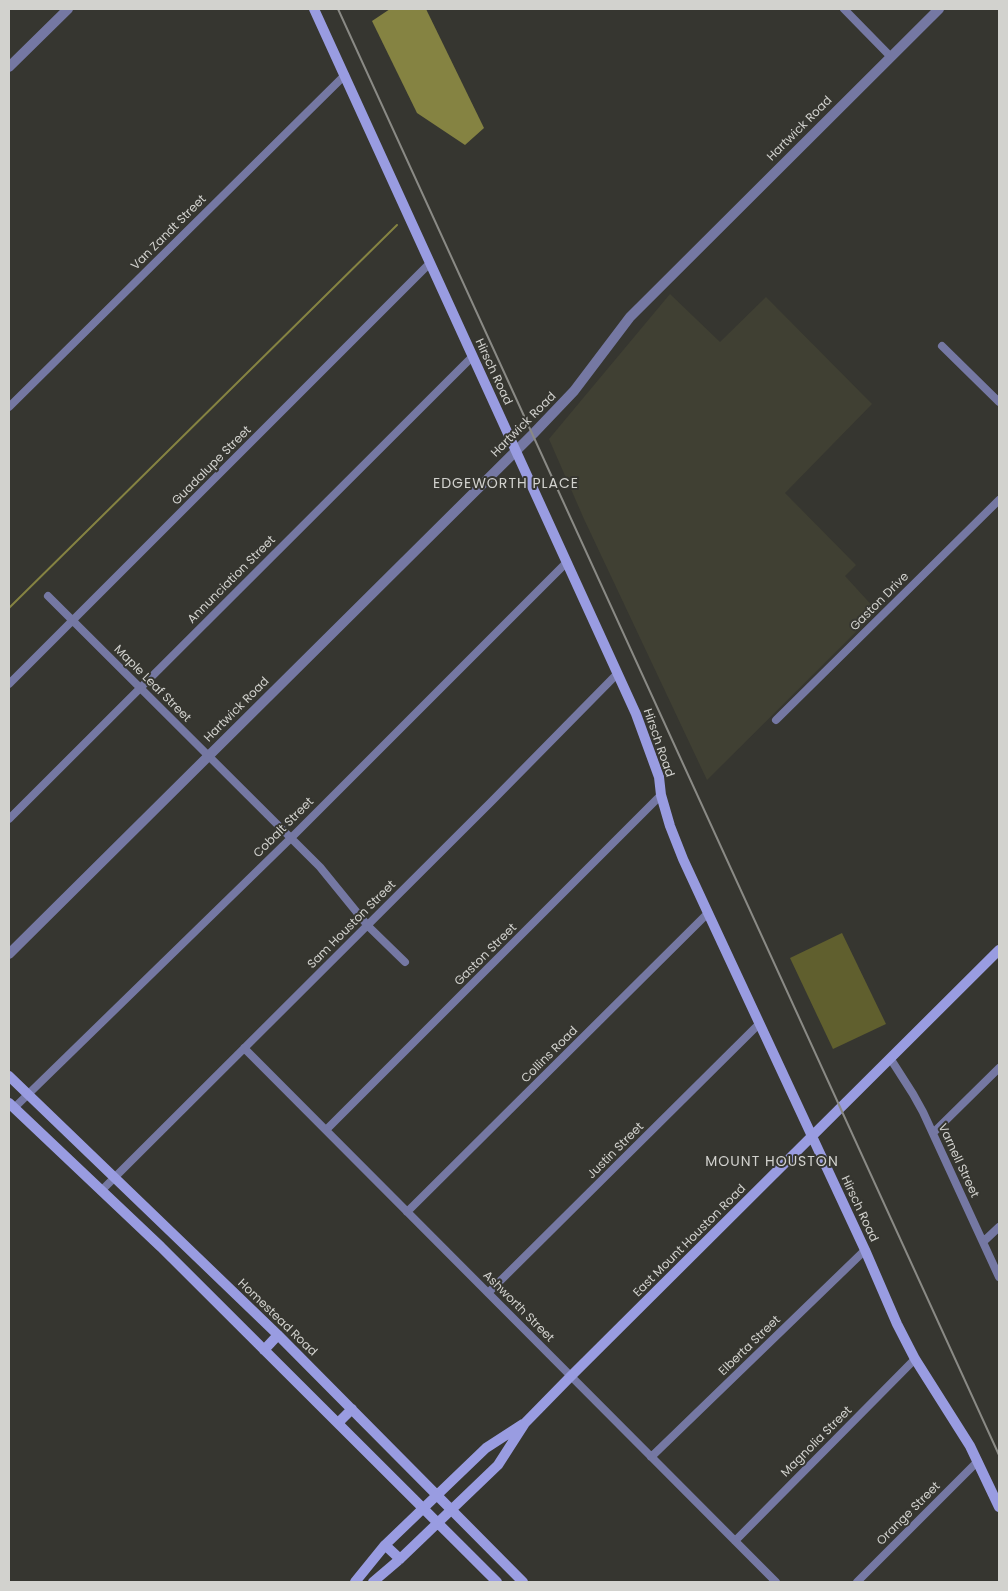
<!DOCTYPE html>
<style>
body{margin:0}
#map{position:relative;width:1008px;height:1591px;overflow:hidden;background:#363630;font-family:Poppins,sans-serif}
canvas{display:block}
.frame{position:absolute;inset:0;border:10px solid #d2d2ce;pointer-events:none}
</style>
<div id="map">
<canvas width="1008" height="1591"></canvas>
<div class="frame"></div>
</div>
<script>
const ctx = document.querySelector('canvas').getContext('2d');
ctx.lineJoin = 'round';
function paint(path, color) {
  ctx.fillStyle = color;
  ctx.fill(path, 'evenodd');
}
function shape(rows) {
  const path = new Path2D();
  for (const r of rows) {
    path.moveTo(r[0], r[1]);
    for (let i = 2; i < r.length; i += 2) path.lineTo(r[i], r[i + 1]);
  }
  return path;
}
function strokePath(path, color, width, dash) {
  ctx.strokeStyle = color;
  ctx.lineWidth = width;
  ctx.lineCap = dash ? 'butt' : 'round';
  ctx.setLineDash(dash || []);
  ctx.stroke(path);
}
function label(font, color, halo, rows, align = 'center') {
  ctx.font = font + ' Poppins,sans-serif';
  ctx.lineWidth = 4;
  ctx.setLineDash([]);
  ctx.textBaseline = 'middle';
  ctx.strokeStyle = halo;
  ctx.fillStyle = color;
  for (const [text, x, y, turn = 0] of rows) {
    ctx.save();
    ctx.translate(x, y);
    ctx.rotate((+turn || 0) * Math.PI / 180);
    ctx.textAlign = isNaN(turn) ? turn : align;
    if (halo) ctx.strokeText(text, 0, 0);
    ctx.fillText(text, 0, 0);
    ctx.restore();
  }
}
const built = shape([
 [670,294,720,342,766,297,872,404,785,493,856,565,845,576,877,611,707,780,584,519,549,439]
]);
const green = shape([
 [842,933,886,1024,833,1049,790,958]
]);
const water = shape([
 [390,9,426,9,484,128,465,145,417,113,372,21]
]);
const stream = shape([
 [9,608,397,225]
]);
const minor = shape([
 [844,9,891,57],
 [942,346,999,402],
 [9,407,345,75],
 [48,596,320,867,368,926,405,962],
 [9,684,430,263],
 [776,720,999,500],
 [9,819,472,357],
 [244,1048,776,1582],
 [890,1058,913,1094,923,1112,999,1277],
 [14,1108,291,838,567,562],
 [326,1130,661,795],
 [933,1133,999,1068],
 [101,1191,492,801,617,674],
 [407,1212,708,913],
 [983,1242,999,1227],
 [488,1293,759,1024],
 [651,1457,865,1250],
 [735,1541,915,1359],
 [857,1582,978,1461]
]);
const tertiary = shape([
 [9,67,68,9],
 [9,954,533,434,574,391,630,317,939,9]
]);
const secondary = shape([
 [314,9,636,714,659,777,661,795,670,826,683,859,708,913,865,1250,897,1324,915,1359,970,1446,999,1507],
 [9,1076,278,1335,523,1582],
 [9,1103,161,1247,497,1582],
 [264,1350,278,1335],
 [338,1423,352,1409],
 [385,1545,400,1559],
 [355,1582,385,1545,486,1448,523,1424],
 [373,1582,400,1559,498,1465,525,1423,571,1376,999,950]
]);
const rail = shape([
 [338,9,999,1455]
]);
const streetNames = [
 ["Hartwick Road",800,129,-45],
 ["Van Zandt Street",169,233,-45],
 ["Hirsch Road",493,372,65],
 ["Hartwick Road",524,425,-45],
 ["Guadalupe Street",212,466,-45],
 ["Annunciation Street",232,580,-45],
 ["Gaston Drive",880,602,-45],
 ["Maple Leaf Street",152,684,45],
 ["Hartwick Road",237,710,-45],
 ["Hirsch Road",658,743,71],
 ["Cobalt Street",284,828,-45],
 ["Sam Houston Street",352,925,-45],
 ["Gaston Street",486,955,-45],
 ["Collins Road",550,1055,-45],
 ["Justin Street",616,1151,-45],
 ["Varnell Street",958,1161,65],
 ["Hirsch Road",859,1209,65],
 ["East Mount Houston Road",690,1241,-45],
 ["Ashworth Street",518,1307,45],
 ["Homestead Road",277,1318,44],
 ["Elberta Street",750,1346,-44],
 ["Magnolia Street",817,1442,-45],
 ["Orange Street",909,1514,-45]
];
const neighbourhoodNames = [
 ["EDGEWORTH PLACE",506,484],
 ["MOUNT HOUSTON",772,1162]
];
paint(built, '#404033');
paint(green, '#605f2e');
paint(water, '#858342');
strokePath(stream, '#858342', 2);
strokePath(minor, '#7578a3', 8);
strokePath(tertiary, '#7578a3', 10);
strokePath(secondary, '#999ce1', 10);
strokePath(rail, '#8a8a85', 2);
label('12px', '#d2d2ce', '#363630', streetNames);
ctx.letterSpacing = '1px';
label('14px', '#d2d2ce', '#363630', neighbourhoodNames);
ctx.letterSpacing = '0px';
</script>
